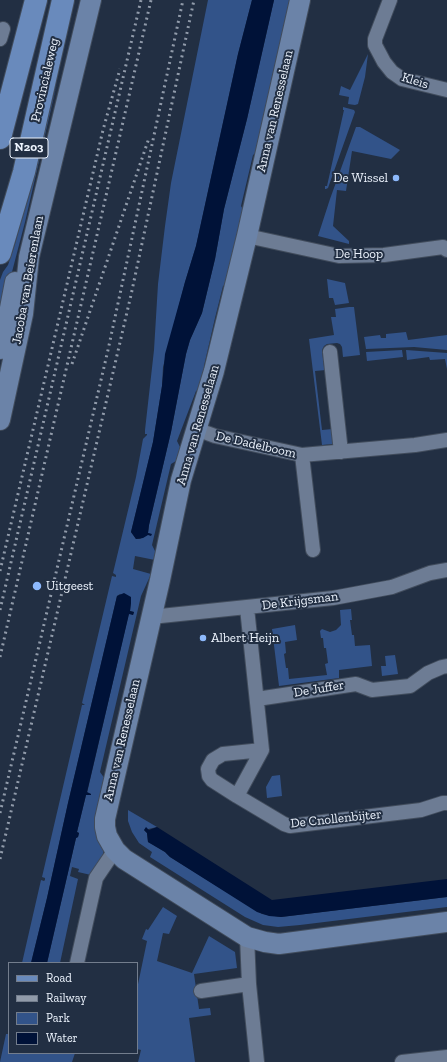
<!DOCTYPE html>
<style>
body{margin:0}
#map{position:relative;width:447px;height:1062px;overflow:hidden;background:#222f43;font-family:"Zilla Slab",serif}
canvas{display:block}
.legend{position:absolute;left:8px;top:962px;width:130px;height:92px;box-sizing:border-box;background:#222f43;border:1px solid #737d8d;margin:0;padding:5px 7px;list-style:none;font-size:12px;color:#ecf3fd}
.legend li{display:flex;align-items:center;gap:8px;height:20px}
.legend b{width:20px;border:1px solid #737d8d}
</style>
<div id="map">
<canvas width="447" height="1062"></canvas>
<ul class="legend">
<li><b style="height:5px;background:#698abc"></b>Road</li>
<li><b style="height:5px;background:#919baa"></b>Railway</li>
<li><b style="height:11px;background:#325389"></b>Park</li>
<li><b style="height:11px;background:#001238"></b>Water</li>
</ul>
</div>
<script>
const ctx = document.querySelector('canvas').getContext('2d');
ctx.lineJoin = 'round';
function paint(path, color) {
  ctx.fillStyle = color;
  ctx.fill(path, 'evenodd');
}
function shape(rows) {
  const path = new Path2D();
  for (const r of rows) {
    path.moveTo(r[0], r[1]);
    for (let i = 2; i < r.length; i += 2) path.lineTo(r[i], r[i + 1]);
  }
  return path;
}
function strokePath(path, color, width, dash) {
  ctx.strokeStyle = color;
  ctx.lineWidth = width;
  ctx.lineCap = dash ? 'butt' : 'round';
  ctx.setLineDash(dash || []);
  ctx.stroke(path);
}
function label(font, color, halo, rows, align = 'center') {
  ctx.font = font + ' "Zilla Slab",serif';
  ctx.lineWidth = 4;
  ctx.setLineDash([]);
  ctx.textBaseline = 'middle';
  ctx.strokeStyle = halo;
  ctx.fillStyle = color;
  for (const [text, x, y, turn = 0] of rows) {
    ctx.save();
    ctx.translate(x, y);
    ctx.rotate((+turn || 0) * Math.PI / 180);
    ctx.textAlign = isNaN(turn) ? turn : align;
    if (halo) ctx.strokeText(text, 0, 0);
    ctx.fillText(text, 0, 0);
    ctx.restore();
  }
}
const green = shape([
 [208,0,252,0,238,54,196,246,185,282,163,367,162,386,153,442,131,532,136,539,140,539,147,535,151,535,151,534,148,533,149,525,171,432,186,354,190,340,202,313,215,259,224,209,247,119,274,0,292,0,257,152,253,155,241,206,245,213,228,283,223,286,215,318,204,366,207,371,202,388,196,391,177,441,180,447,176,461,171,464,152,545,155,551,157,551,155,560,135,556,133,569,151,574,141,596,100,772,105,779,104,850,101,861,91,875,78,872,79,869,72,867,70,876,78,879,60,963,47,963,76,838,78,837,79,833,77,832,86,795,90,795,91,794,87,793,129,613,133,615,134,612,130,611,131,600,120,594,117,596,68,803,47,898,31,963,22,963,41,880,44,881,45,880,45,878,42,877,82,705,85,705,82,703,112,576,116,577,116,575,113,573,136,477,143,439,147,435,147,434,145,434,145,430,154,350,158,284,165,226,171,183],
 [368,54,365,77,358,104,355,105,348,104,349,97,339,95,341,86,350,90],
 [57,83,25,222,0,318,0,280,3,272,8,265,15,244],
 [343,107,354,110,355,112,328,188,326,189,325,189,325,186,327,186,344,110,343,110],
 [356,127,360,127,400,150,391,159,352,151,346,191,337,190,333,226,349,241,349,244,318,236,330,199],
 [327,279,345,283,349,303,335,305,333,298,329,298],
 [349,307,354,307,360,355,343,357,342,347,340,344,337,343,327,344,324,346,322,350,324,367,326,368,326,370,315,371,322,430,333,429,334,439,332,444,322,445,309,339,334,335,331,317,336,317,335,309],
 [406,332,408,340,447,335,447,350,414,347,366,349,364,337,380,335,381,338,386,338,386,334],
 [402,350,403,357,367,361,366,352],
 [406,350,447,353,447,369,445,359,430,360,429,357,407,360],
 [351,609,352,620,350,620,352,635,354,635,355,646,370,645,372,666,339,670,339,678,279,686,272,629,295,625,297,640,285,642,286,653,284,654,286,668,288,668,289,679,327,675,325,664,328,663,326,648,324,648,323,638,321,638,320,631,322,629,330,632,336,630,341,625,340,610],
 [395,655,398,674,382,676,381,666,386,666,385,656],
 [280,775,282,796,267,798,266,787,272,776],
 [128,810,157,827,144,830,147,833,148,842,165,852,170,857,262,914,281,917,447,897,447,907,300,925,278,927,263,925,245,917,150,857,152,852,139,843,132,832,128,821],
 [163,907,177,916,169,934,163,933,157,961,192,973,209,936,235,952,237,968,194,974,199,1009,210,1008,211,1015,189,1018,195,1062,138,1062,141,1050,137,1049,137,989,147,941,142,939,146,929,148,930],
 [6,1034,9,1034,9,1053,75,1053,72,1062,0,1062]
]);
const water = shape([
 [252,0,274,0,247,119,224,209,215,259,202,313,190,340,186,354,171,432,149,525,148,533,152,534,151,536,148,535,143,538,136,539,131,532,153,442,162,386,165,354,185,282,196,246,238,54],
 [124,593,131,597,131,603,130,611,134,612,133,615,129,614,87,792,91,794,91,795,86,795,77,832,79,833,78,837,76,838,47,963,31,963,47,898,68,803,117,596],
 [146,827,149,830,157,827,272,900,447,879,447,897,281,917,269,916,257,912,170,857,165,852,148,842,147,833,144,830]
]);
const street = shape([
 [390,0,375,39,375,45,384,62,392,72,402,79,447,90],
 [0,39,3,29],
 [247,236,339,256,384,255,443,247,447,250],
 [330,352,341,452],
 [196,429,215,436,302,455,415,445,447,440],
 [302,455,313,550],
 [247,608,262,750,237,796,284,824,290,826,421,810,443,803,447,803],
 [151,617,333,598,392,587,430,573,447,570],
 [257,699,356,684,372,690,410,686,428,673,442,667,447,666],
 [237,796,212,780,209,776,208,769,213,760,223,754,262,750],
 [247,937,249,984,257,1062],
 [77,963,96,878,115,850],
 [201,991,249,984],
 [402,1062,447,1057]
]);
const secondary = shape([
 [300,0,247,236,214,371,181,480,160,580,105,819,105,827,107,836,115,850,124,859,247,937,265,942,279,944,447,922],
 [0,349,7,324,15,282],
 [0,420,23,314,29,257,91,0]
]);
const primary = shape([
 [0,138,36,0],
 [0,253,24,172,63,0]
]);
const rail = shape([
 [72,364,149,138],
 [0,571,103,130,120,69],
 [0,610,141,0],
 [0,657,151,0],
 [0,813,108,350,183,0],
 [0,859,131,295,194,0]
]);
const markers = [
 [396,178,4,"#8db9fc"],
 [37,586,5,"#8db9fc"],
 [203,638,4,"#8db9fc"]
];
const shields = [
 [29,148,38]
];
const shieldNames = [
 ["N203",29,148]
];
const streetNames = [
 ["Provincialeweg",45,80,-77],
 ["Kleis",415,81,17],
 ["Anna van Renesselaan",275,111,-77],
 ["De Hoop",359,254],
 ["Jacoba van Beierenlaan",28,280,-80],
 ["Anna van Renesselaan",198,425,-74],
 ["De Dadelboom",256,445,13],
 ["De Krijgsman",300,601,-7],
 ["De Juffer",319,689,-9],
 ["Anna van Renesselaan",122,740,-77],
 ["De Cnollenbijter",336,819,-6]
];
const poiNames = [
 ["De Wissel",388,178,"right"],
 ["Uitgeest",46,586],
 ["Albert Heijn",211,638]
];
paint(green, '#325389');
paint(water, '#001238');
strokePath(street, '#414c5c', 16);
strokePath(secondary, '#414c5c', 22);
strokePath(primary, '#414c5c', 24);
strokePath(street, '#6d7c94', 14);
strokePath(secondary, '#6b83a8', 20);
strokePath(primary, '#698abc', 22);
strokePath(rail, '#919baa', 3, [2, 4]);
for (const [x, y, r, color] of markers) {
  const dot = new Path2D();
  dot.arc(x, y, r, 0, 2 * Math.PI);
  ctx.fillStyle = color;
  ctx.fill(dot);
  strokePath(dot, '#222f43', 1.5);
}
for (const [x, y, w] of shields) {
  const box = new Path2D();
  box.roundRect(x - w / 2, y - 10, w, 20, 3);
  ctx.fillStyle = '#222f43';
  ctx.fill(box);
  strokePath(box, '#ecf3fd', 1);
}
label('bold 12px', '#ecf3fd', null, shieldNames);
label('13px', '#ecf3fd', '#222f43', streetNames);
label('13px', '#ecf3fd', '#222f43', poiNames, 'left');
</script>
